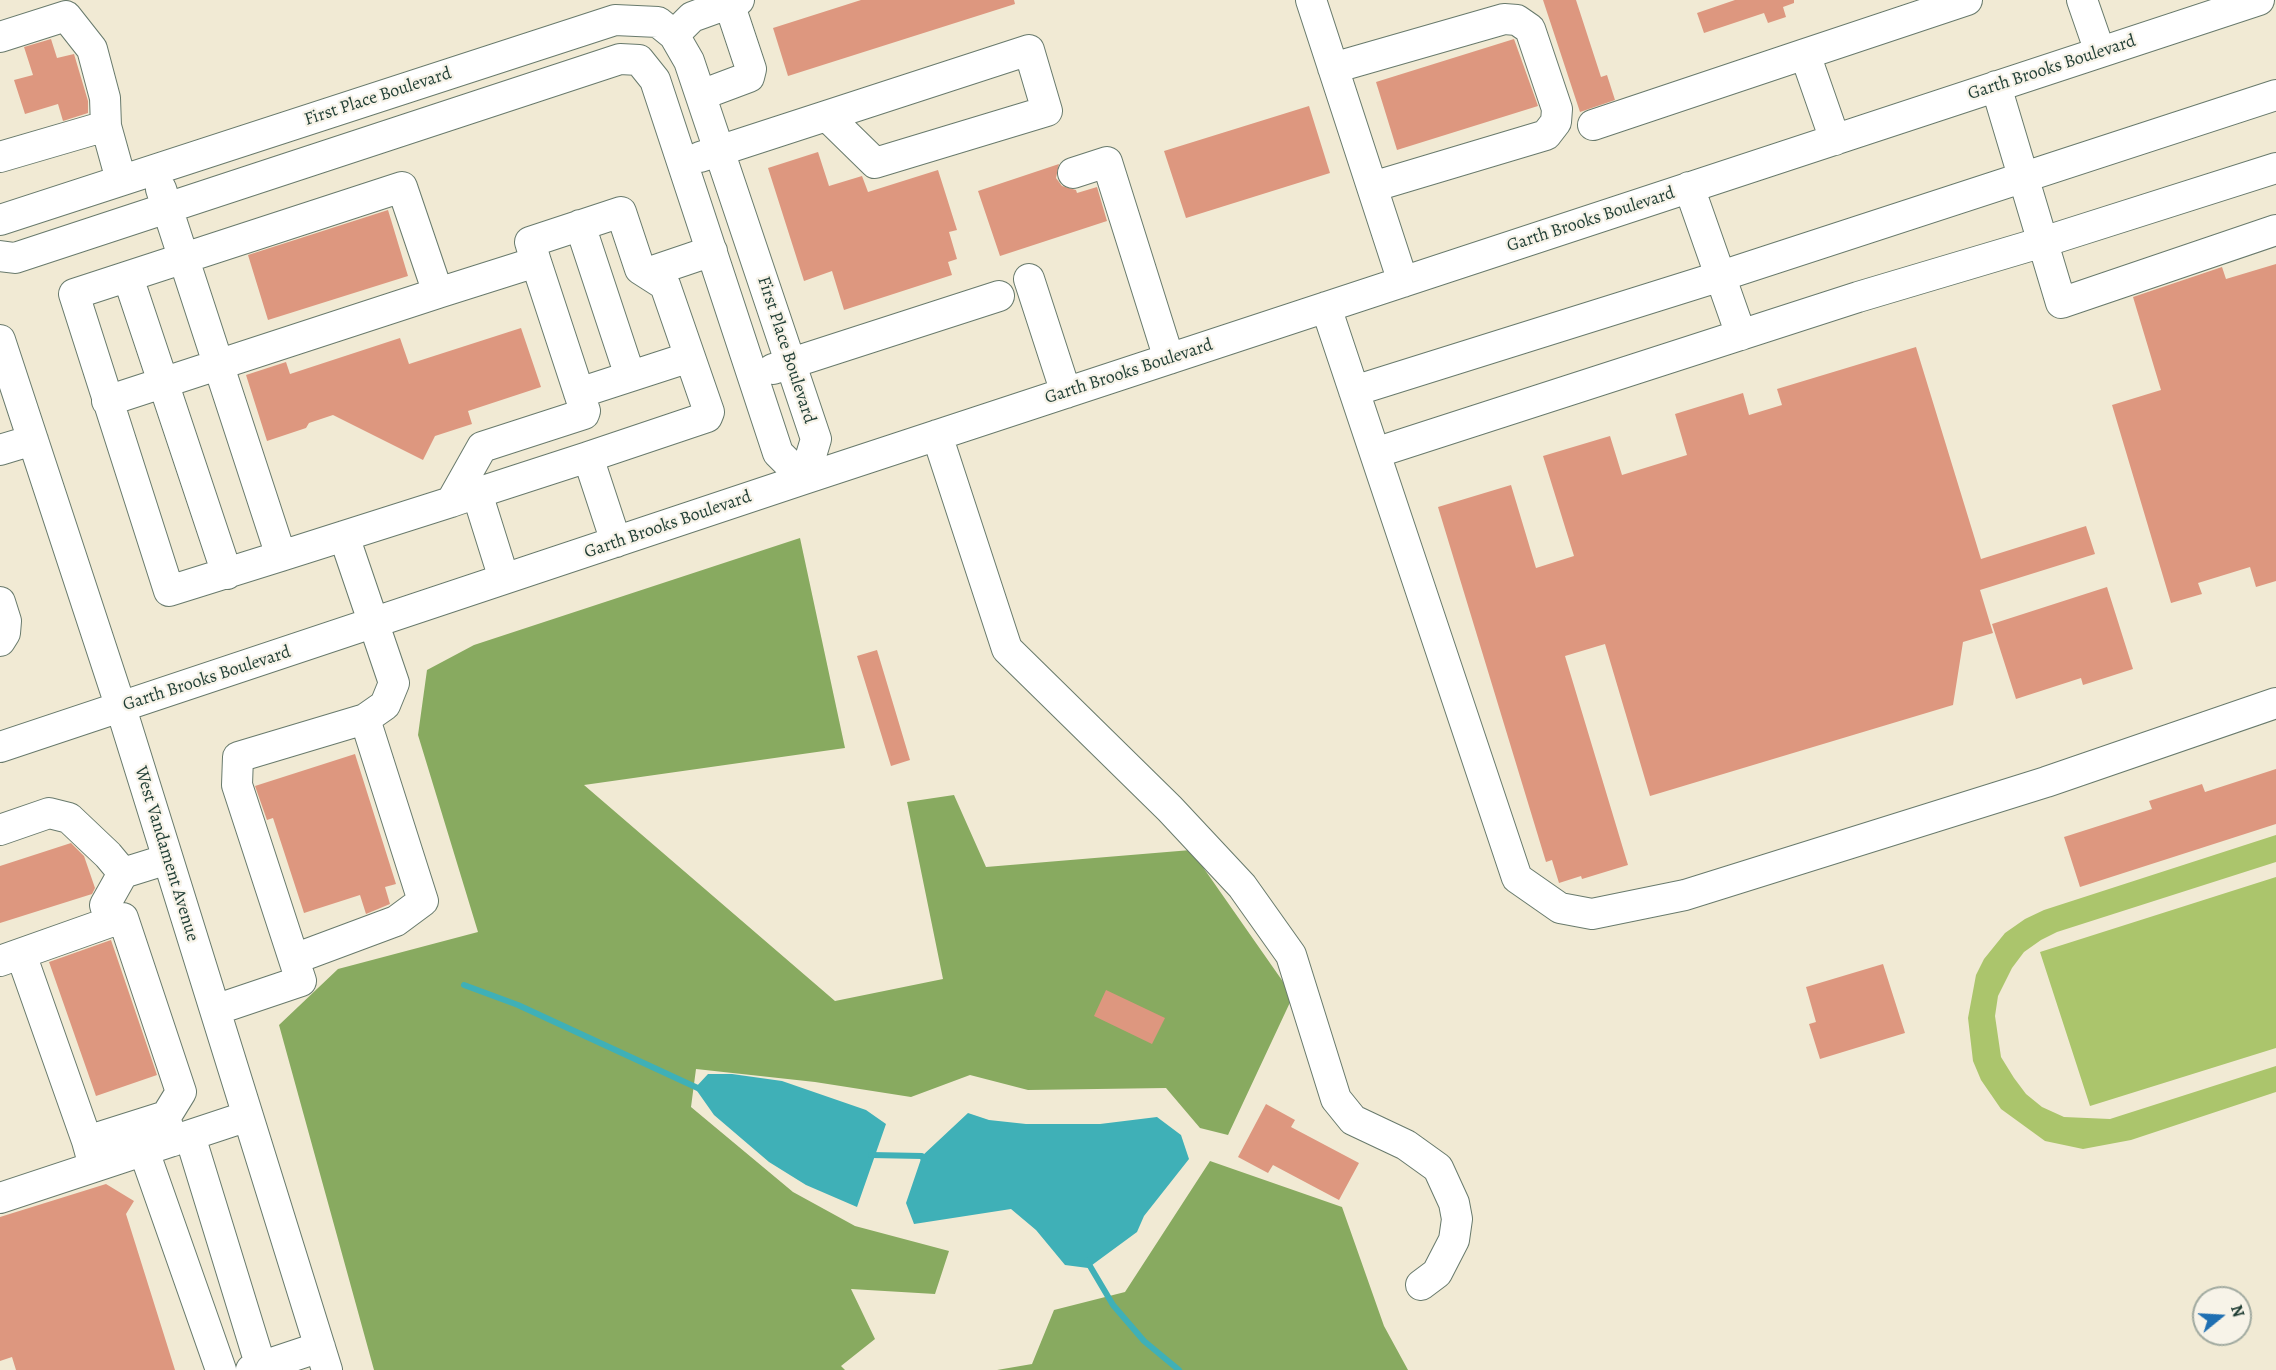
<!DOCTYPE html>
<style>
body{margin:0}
#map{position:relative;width:2276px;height:1370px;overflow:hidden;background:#f1ead4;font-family:Alegreya,serif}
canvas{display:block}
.north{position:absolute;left:2192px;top:1286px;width:60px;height:60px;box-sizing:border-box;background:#f7f3e8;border:2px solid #a1aaa0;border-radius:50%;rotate:72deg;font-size:16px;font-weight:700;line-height:24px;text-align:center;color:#1f3d34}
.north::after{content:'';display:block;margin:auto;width:21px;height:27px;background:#1f6fb2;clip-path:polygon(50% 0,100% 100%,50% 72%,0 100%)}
</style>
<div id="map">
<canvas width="2276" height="1370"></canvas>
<div class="north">N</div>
</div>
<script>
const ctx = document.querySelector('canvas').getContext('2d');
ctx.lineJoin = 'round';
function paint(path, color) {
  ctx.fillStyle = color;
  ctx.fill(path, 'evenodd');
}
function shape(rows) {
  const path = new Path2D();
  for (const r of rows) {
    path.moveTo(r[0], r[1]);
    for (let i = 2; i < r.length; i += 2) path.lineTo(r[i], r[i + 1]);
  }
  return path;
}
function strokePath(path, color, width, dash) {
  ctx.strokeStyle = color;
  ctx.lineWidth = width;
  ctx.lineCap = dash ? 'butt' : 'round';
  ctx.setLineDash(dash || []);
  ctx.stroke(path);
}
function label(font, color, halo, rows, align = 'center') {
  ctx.font = font + ' Alegreya,serif';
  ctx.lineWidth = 4.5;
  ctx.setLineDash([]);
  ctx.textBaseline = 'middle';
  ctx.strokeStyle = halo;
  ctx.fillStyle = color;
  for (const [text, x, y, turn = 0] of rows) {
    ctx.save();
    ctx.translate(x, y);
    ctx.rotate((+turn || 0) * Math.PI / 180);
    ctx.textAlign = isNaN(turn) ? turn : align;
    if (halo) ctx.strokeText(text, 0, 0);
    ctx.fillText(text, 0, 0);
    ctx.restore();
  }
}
const green = shape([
 [2276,835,2276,862,2057,932,2041,940,2024,952,2012,968,1998,996,1995,1016,2001,1057,2014,1078,2026,1094,2042,1107,2064,1117,2110,1119,2276,1066,2276,1092,2131,1140,2083,1149,2045,1141,2001,1109,1981,1080,1973,1061,1968,1018,1976,975,1984,959,2005,933,2025,919,2044,910],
 [2276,877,2276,1048,2090,1106,2040,952]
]);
const forest = shape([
 [800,538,845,748,584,785,835,1001,943,979,907,802,954,795,986,867,1191,850,1293,996,1228,1135,1200,1128,1166,1088,1028,1090,970,1075,911,1097,815,1082,696,1069,691,1107,793,1192,855,1226,949,1251,935,1294,851,1289,875,1339,841,1366,845,1370,374,1370,279,1025,338,969,478,932,418,735,427,670,474,645],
 [1210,1161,1342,1207,1384,1326,1408,1370,997,1370,1032,1364,1054,1310,1125,1292]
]);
const water = shape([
 [708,1074,732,1074,782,1081,866,1110,886,1124,857,1207,806,1185,769,1162,714,1115,695,1088],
 [968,1113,989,1120,1026,1124,1100,1124,1157,1117,1181,1135,1189,1159,1144,1216,1137,1232,1088,1268,1065,1265,1036,1230,1011,1209,914,1224,906,1203,922,1156]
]);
const stream = shape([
 [464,985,518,1005,702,1090],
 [871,1155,922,1156,925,1162],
 [1087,1261,1113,1305,1144,1341,1179,1370]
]);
const building = shape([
 [861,0,1014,0,1015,4,788,76,773,28],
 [1543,0,1576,0,1601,77,1607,75,1615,100,1580,112],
 [1735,0,1794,0,1794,3,1783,7,1786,17,1768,23,1764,13,1704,33,1697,13],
 [51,39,57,58,74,54,88,101,88,113,63,121,58,104,25,114,14,80,33,75,24,47],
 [1514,39,1538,106,1397,150,1376,82],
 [1309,106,1330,173,1186,218,1164,151],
 [818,152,829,186,862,176,868,192,938,170,957,230,949,232,957,259,948,262,952,275,844,310,832,271,804,281,768,168],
 [1059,164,1056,178,1062,186,1076,190,1077,193,1097,187,1107,221,1000,256,978,191],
 [388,210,408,276,268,320,248,255],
 [2276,264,2276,581,2256,587,2250,567,2198,583,2202,594,2171,603,2112,405,2161,390,2133,297,2222,267,2226,279],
 [521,328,541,387,468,411,472,424,435,436,423,460,333,415,309,423,306,428,267,441,246,375,286,362,290,374,400,338,409,364],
 [1916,347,1981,559,2086,526,2095,554,1980,590,1993,633,1963,642,1953,705,1650,796,1605,644,1565,656,1628,865,1582,879,1581,876,1559,883,1552,860,1546,862,1438,507,1511,485,1536,568,1574,556,1543,456,1610,436,1622,475,1687,455,1675,414,1743,393,1749,415,1782,405,1777,389],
 [2107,587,2133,669,2083,685,2081,678,2016,699,1992,624],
 [877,650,910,760,891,766,857,656],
 [355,754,396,884,385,887,390,904,366,914,360,895,304,913,273,818,267,820,255,786],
 [2276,769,2276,824,2080,887,2064,837,2152,809,2149,801,2202,784,2205,792],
 [71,843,84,856,95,888,92,894,0,923,0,866],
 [111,940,157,1075,96,1096,49,962],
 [1883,964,1905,1033,1820,1059,1809,1024,1816,1022,1806,987],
 [1106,990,1165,1018,1152,1044,1094,1016],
 [1266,1104,1295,1120,1291,1127,1359,1163,1339,1200,1273,1165,1268,1173,1238,1157],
 [106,1184,134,1201,126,1214,175,1370,16,1370,12,1357,0,1361,0,1217]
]);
const minor = shape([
 [1311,0,1403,282],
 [2082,0,2100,52],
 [674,35,692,17,739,0],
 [0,37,66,16,92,49,105,98,106,126],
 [1333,68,1504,19,1517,20,1530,29,1557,109,1556,122,1546,135,1372,187],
 [1996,86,2061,303,2276,230],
 [701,95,749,77,751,69,729,3],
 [1593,125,1805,54],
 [1835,140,1805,54,1967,0],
 [0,157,106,126,121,180],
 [700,157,1029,50,1047,111,875,163,828,117],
 [1073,173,1107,162,1169,359],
 [1689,187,1741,335],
 [161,189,281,556],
 [0,220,615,20,658,22,674,35,689,61,816,439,804,479,778,453,655,80,639,60,620,59,15,258,0,256],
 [580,225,630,376],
 [536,262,530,242,621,212,640,269,665,285,709,412,707,417,588,457,616,542],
 [647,273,712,251],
 [128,277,227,574],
 [1029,279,1066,393],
 [1326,307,1517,878,1560,908,1592,914,1685,895,2046,782,2276,703],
 [0,340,121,708,327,1370],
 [773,369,999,296],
 [1354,391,1721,276,2276,95],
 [579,393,690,357],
 [107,401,438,293],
 [937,435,1007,649,1170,809,1242,886,1291,955,1336,1099,1353,1120,1406,1145,1438,1168,1454,1203,1457,1219,1454,1240,1437,1273,1421,1285],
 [0,450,33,440],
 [1375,453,1858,297,2043,242,2276,168],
 [477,493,588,457],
 [451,502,482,447,584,414,585,411,536,262,438,293,402,187,74,294,169,591,281,556,344,536,451,502,477,493,504,579],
 [0,602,6,621,5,633,0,641],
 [0,747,804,479,2259,0],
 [0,830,49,813,69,818,108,855,123,873,168,859],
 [123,873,105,905,110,922,123,918,181,1092,165,1118,173,1141],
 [21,954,87,1141],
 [294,959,396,921,423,901,365,719],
 [0,961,110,922],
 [215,1010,301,981,237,785,238,757,365,719,385,705,394,683,344,536],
 [190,1136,261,1367],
 [144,1151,221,1370],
 [92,1159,87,1141,166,1116],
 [0,1198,248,1116],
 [251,1370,320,1347]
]);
const streetNames = [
 ["Garth Brooks Boulevard",2052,68,-18],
 ["First Place Boulevard",378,97,-18],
 ["Garth Brooks Boulevard",1591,220,-18],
 ["First Place Boulevard",786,350,72],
 ["Garth Brooks Boulevard",1129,372,-18],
 ["Garth Brooks Boulevard",668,525,-19],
 ["Garth Brooks Boulevard",207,679,-18],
 ["West Vandament Avenue",166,854,73]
];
paint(green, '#abc56c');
paint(forest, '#88aa60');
paint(water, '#3fb0b7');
strokePath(stream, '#3fb0b7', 6);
paint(building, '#dd977f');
strokePath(minor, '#687a6c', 32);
strokePath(minor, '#fff', 30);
label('18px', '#1f3d34', '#f7f3e8', streetNames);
</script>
